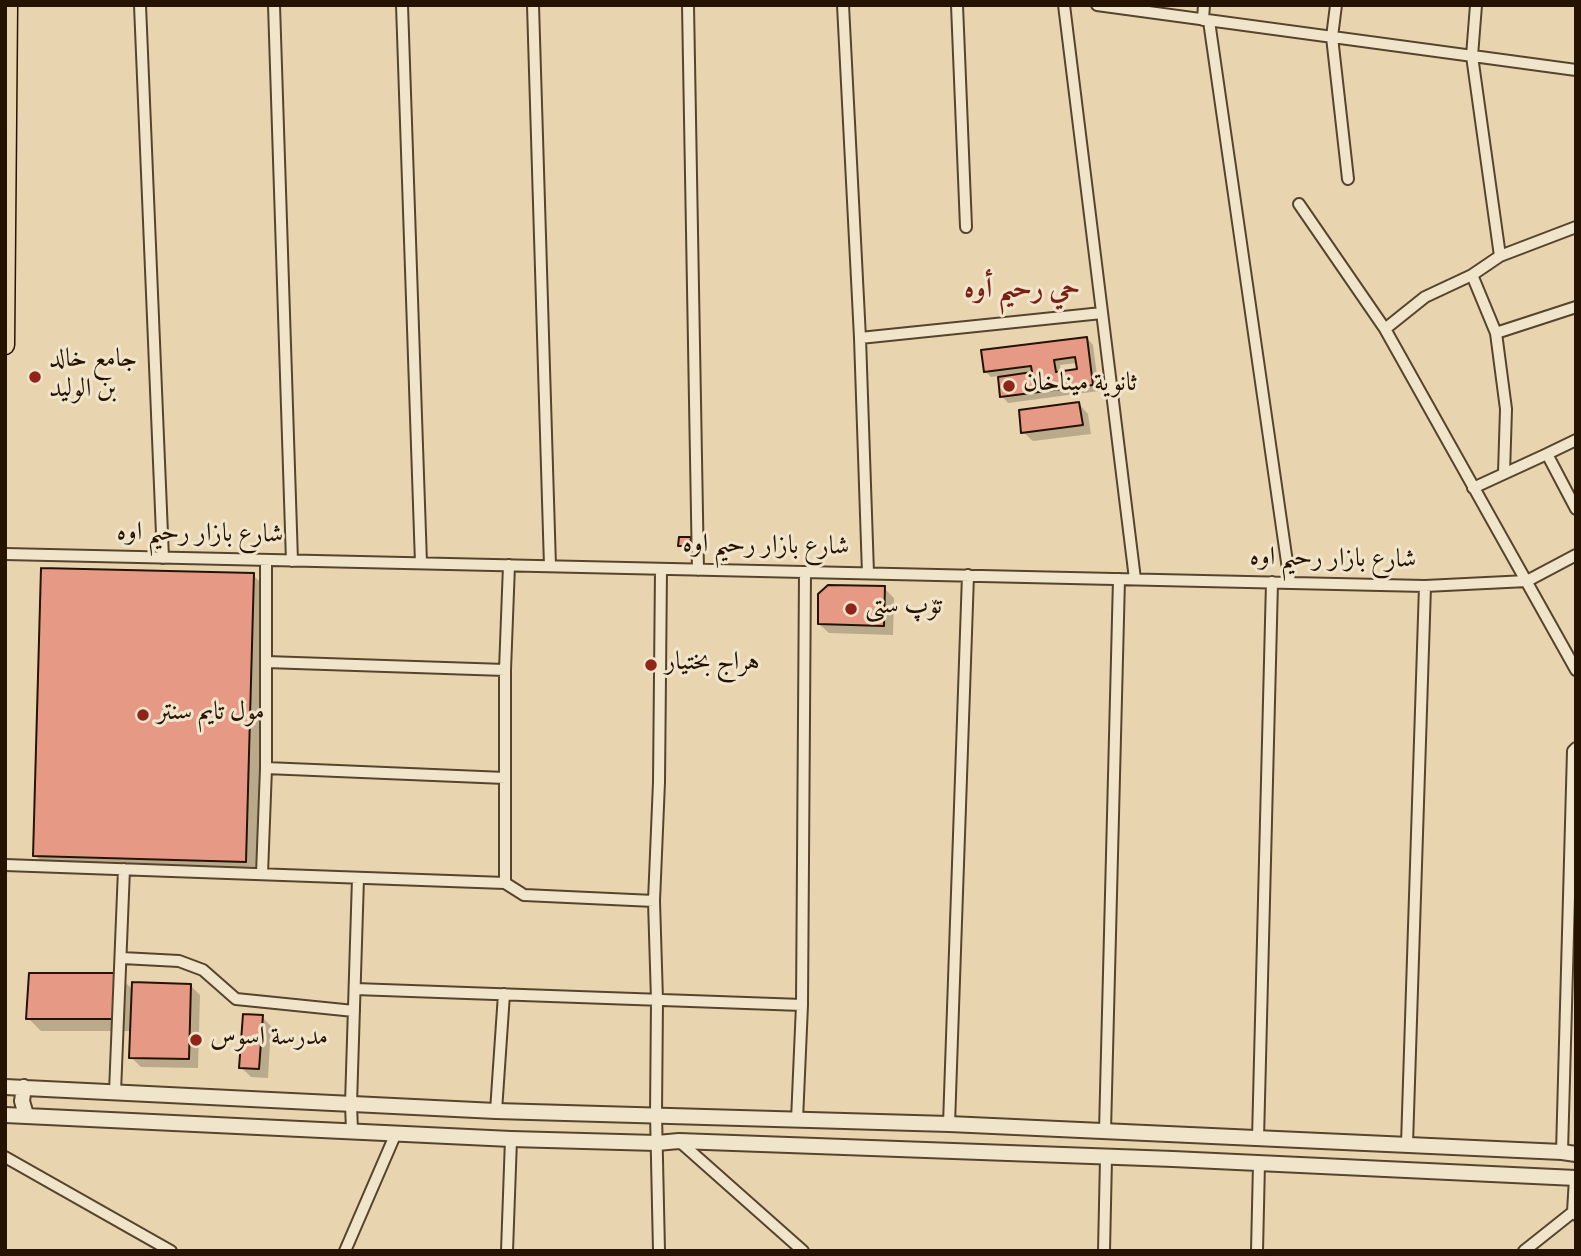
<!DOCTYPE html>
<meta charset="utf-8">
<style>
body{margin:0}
#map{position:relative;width:1581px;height:1256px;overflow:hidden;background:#e8d5af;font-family:"Sorts Mill Goudy",serif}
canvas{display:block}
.frame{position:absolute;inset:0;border:7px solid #251300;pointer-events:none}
</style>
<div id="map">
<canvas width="1581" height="1256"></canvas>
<div class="frame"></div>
</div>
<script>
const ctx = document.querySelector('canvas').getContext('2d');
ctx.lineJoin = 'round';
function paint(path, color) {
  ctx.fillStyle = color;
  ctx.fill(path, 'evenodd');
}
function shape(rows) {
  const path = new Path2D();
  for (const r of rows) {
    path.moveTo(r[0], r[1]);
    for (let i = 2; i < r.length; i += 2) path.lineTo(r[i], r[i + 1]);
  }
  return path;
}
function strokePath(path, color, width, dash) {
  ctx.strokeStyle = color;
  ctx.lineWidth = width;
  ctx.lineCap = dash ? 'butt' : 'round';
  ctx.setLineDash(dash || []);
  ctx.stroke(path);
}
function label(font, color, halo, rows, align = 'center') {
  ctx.font = font + ' "Sorts Mill Goudy",Amiri,serif';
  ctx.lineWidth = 6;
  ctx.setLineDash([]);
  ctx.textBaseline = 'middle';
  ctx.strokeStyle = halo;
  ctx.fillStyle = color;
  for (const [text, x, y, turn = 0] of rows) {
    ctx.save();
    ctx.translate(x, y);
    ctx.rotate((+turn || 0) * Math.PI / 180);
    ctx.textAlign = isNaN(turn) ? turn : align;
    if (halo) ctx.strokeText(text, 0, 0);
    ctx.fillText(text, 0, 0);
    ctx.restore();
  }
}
const shadow = shape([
 [1087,338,1093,345,1099,391,1008,403,1002,396,999,376,991,377,985,371],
 [1077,363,1078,371,1061,373,1060,365],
 [1079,404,1088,414,1091,434,1033,441,1023,432],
 [690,539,692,541,692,548,683,548,680,545],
 [253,575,266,588,259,874,48,868,35,855],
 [884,588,894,598,893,635,829,633,819,624],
 [117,974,133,990,190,985,200,995,198,1068,141,1067,131,1057,132,1031,41,1031,28,1018],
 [262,1017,271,1026,268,1078,251,1077,241,1067]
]);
const building = shape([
 [1087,337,1093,385,1000,397,998,377,1032,372,1031,366,984,372,981,350,1087,337],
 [1075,357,1077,369,1056,372,1054,360,1075,357],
 [1079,402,1083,425,1021,433,1019,410,1079,402],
 [679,537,691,537,690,546,678,546,679,537],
 [41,568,254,573,246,862,33,856,41,568],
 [828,585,885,586,884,626,818,624,818,594,828,585],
 [29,973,118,973,117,1019,26,1019,29,973],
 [132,982,191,984,189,1059,129,1058,132,982],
 [243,1014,263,1015,259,1069,239,1068,243,1014]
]);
const minor = shape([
 [140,5,163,558],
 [274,5,292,561],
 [402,5,421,563],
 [533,5,550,566],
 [688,5,698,570],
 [843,5,860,338,868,573],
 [957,5,966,227],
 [1064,5,1135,579],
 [1097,5,1576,70],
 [1336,5,1332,37,1348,179],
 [1476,5,1472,56,1500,256],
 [1203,20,1204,5],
 [1209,21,1290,583],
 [1299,204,1385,329,1576,670],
 [1472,275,1496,333,1506,409,1504,473],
 [1385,329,1425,297,1472,275,1500,256,1576,227],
 [1496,333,1576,307],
 [860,338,1102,313],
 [1547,454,1576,440],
 [1473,488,1547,454,1576,509],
 [5,554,1425,586,1527,581,1576,555],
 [509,565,505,670,505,883,524,895,654,901],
 [266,662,505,670],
 [266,768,505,778],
 [5,865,505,883],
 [262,874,266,768,266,560],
 [122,958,179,961,203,970,236,999,354,1011],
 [355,989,802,1005],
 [115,1092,124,869],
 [496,1111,504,994],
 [797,1120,802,1005,805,572],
 [949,1124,968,575],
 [352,1131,351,1104,358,878],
 [1105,1131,1119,579],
 [1258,1139,1272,582],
 [679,1141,803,1251],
 [1407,1144,1425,586],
 [1562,1152,1573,751,1576,748],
 [5,1157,171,1251],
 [1575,1178,1573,1212,1576,1215],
 [345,1251,396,1133],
 [507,1251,511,1139],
 [659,1251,656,1114,657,1000,654,901,659,782,661,569],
 [1104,1251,1106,1158],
 [1257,1251,1259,1163],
 [1524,1251,1573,1212]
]);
const tertiary = shape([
 [5,1087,496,1111,949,1124,1562,1152,1576,1154],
 [24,1087,22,1101,26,1115],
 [5,1115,511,1139,657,1143,679,1141,1173,1159,1576,1178]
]);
const primary = shape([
 [5,345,8,5]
]);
const markers = [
 [35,377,7,"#8f2418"],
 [1009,386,7,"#8f2418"],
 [851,609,7,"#8f2418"],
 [651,665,7,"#8f2418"],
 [143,715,7,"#8f2418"],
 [196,1040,7,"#8f2418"]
];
const poiNames = [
 ["جامع خالد",49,362],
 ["بن الوليد",49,392],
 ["ثانوية ميناخان",1023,386],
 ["تۆپ ستی",865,609],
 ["هراج بختيار",665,665],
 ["مول تايم سنتر",157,715],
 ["مدرسة اسوس",210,1040]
];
const streetNames = [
 ["شارع بازار رحيم اوه",200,536,1],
 ["شارع بازار رحيم اوه",766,548,1],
 ["شارع بازار رحيم اوه",1333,561,1]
];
const neighbourhoodNames = [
 ["حي رحيم أوه",1022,292]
];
paint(shadow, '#0003');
paint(building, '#e69a86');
strokePath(building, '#251300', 2);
strokePath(minor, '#56442c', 14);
strokePath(tertiary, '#56442c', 18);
strokePath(primary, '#251300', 21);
strokePath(minor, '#f0e4cb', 10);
strokePath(tertiary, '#f0e4cb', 14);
strokePath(primary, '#e8d5af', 18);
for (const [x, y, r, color] of markers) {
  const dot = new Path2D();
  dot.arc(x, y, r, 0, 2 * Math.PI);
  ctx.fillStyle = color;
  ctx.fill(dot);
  strokePath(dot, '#f0e4cb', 2.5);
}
label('26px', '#251300', '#f0e4cb', poiNames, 'left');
label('26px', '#251300', '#f0e4cb', streetNames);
label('bold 28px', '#7a1f14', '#f0e4cb', neighbourhoodNames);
</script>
